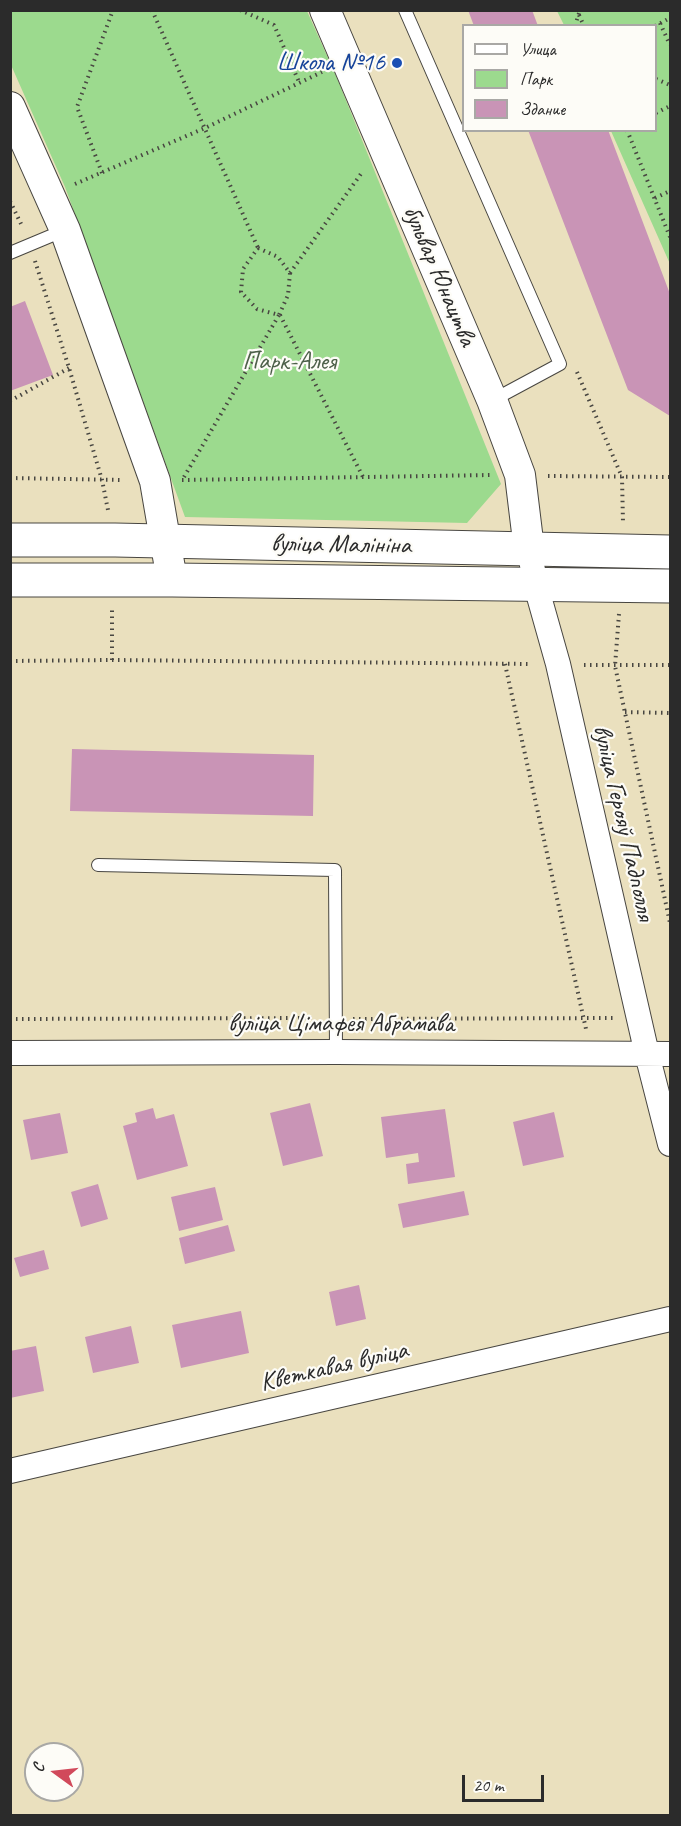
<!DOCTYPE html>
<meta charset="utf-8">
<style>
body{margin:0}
#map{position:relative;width:681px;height:1826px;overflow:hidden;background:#eae0be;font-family:Caveat,sans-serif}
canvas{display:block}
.frame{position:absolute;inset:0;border:12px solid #2b2b2b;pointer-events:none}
.legend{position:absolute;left:462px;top:24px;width:195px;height:108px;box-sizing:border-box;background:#fdfcf7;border:2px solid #a9a8a5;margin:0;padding:8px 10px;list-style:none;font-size:18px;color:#2b2b2b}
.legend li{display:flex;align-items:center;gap:12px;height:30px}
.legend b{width:30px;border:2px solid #a9a8a5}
.north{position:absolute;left:24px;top:1742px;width:60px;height:60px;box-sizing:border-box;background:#fdfcf7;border:2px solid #a9a8a5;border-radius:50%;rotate:285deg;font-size:16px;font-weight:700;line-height:24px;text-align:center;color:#2b2b2b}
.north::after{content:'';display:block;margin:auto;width:21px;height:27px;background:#d1495b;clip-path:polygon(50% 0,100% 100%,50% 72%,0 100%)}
.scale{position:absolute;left:462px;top:1775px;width:82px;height:27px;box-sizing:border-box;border:3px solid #2b2b2b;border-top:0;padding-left:8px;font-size:18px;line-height:21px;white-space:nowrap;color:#2b2b2b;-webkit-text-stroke:4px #fdfcf7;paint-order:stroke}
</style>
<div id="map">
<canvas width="681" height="1826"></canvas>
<div class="frame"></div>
<ul class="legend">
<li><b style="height:8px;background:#fff"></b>Улица</li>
<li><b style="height:16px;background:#9cda8e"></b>Парк</li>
<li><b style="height:16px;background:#c994b6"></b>Здание</li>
</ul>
<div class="north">С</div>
<div class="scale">20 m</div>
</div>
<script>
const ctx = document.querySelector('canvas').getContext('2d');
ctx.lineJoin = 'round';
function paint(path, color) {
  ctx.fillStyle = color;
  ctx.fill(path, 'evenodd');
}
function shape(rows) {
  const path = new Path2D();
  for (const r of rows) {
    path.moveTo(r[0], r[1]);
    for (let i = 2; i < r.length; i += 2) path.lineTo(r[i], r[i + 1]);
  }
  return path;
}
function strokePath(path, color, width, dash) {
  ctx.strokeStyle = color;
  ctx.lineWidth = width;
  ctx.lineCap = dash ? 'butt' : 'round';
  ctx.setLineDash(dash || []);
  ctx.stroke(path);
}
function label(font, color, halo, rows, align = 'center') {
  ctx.font = font + ' Caveat,sans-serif';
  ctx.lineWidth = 4.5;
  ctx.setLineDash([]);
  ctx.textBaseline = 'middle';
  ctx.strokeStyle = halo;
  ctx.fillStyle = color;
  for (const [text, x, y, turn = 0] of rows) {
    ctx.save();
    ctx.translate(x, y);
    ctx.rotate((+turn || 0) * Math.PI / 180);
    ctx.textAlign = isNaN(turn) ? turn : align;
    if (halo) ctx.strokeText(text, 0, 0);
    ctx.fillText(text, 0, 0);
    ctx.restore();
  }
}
const green = shape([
 [10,11,307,11,337,78,501,484,467,523,185,517,65,187,11,65],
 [557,11,670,11,670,264,611,131,656,130,656,26,564,25]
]);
const building = shape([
 [468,10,532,10,538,26,474,26],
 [528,130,608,130,670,294,670,416,628,390],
 [25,301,53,375,10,391,10,307],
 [72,749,314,755,313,816,70,811],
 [310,1103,323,1156,283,1166,270,1113],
 [153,1108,156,1119,174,1114,188,1166,137,1180,123,1126,137,1122,135,1113],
 [445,1109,455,1177,408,1184,406,1164,419,1162,418,1153,386,1158,381,1117],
 [554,1112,564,1157,523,1166,513,1122],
 [60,1113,68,1153,31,1160,23,1120],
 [98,1184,108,1219,81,1227,71,1192],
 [215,1187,223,1220,179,1231,171,1197],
 [464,1191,469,1215,403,1228,398,1204],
 [228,1225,235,1251,185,1264,179,1238],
 [44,1250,49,1269,20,1277,14,1258],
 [359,1285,366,1319,336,1326,329,1292],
 [241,1311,249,1353,181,1368,172,1325],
 [131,1326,139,1363,93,1373,85,1337],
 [36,1346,44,1391,10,1398,10,1351]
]);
const path = shape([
 [152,10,258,248],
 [240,10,274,25,299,82],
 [579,15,584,26],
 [660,23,670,45],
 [575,26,580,10],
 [655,26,670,18],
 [656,79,670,85],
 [656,113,670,106],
 [627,130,670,237],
 [102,173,77,107,113,10],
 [75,184,205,128,322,72],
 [655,198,670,191],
 [10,201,22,226],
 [258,248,278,257,290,273,288,295,279,315,257,309,241,292,243,269,258,248],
 [35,261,69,368,102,480,108,510],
 [290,273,363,171],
 [280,315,363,477],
 [577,372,622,477,623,523],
 [10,401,69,368],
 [548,476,670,477],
 [184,477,279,315],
 [10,478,124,480],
 [182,480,490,475],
 [619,614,615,666,670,923],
 [112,660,112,610],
 [10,661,112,660,532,664],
 [505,664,586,1029],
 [584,665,670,665],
 [625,712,670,713],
 [10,1019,316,1018],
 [353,1019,613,1018]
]);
const service = shape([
 [405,10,560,364,493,400],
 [10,253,65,230],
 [98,865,335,870,336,1052]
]);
const minor = shape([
 [529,549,536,586,558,664,647,1054,670,1144],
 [10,1053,336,1052,670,1054],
 [10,1471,670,1319]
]);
const tertiary = shape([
 [325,10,492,400,520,475,529,549],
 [10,107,65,230,155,481,172,580]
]);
const secondary = shape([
 [10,540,115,540,670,552],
 [10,580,172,580,670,586]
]);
const markers = [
 [397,63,6,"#1a4fb4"]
];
const transitNames = [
 ["Школа №16",385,63]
];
const streetNames = [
 ["бульвар Юнацтва",439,276,67],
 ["вуліца Малініна",341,545,1],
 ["вуліца Герояў Падполля",623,823,77],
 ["вуліца Цімафея Абрамава",341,1024],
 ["Кветкавая вуліца",334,1367,-13]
];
const parkNames = [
 ["Парк-Алея",289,362]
];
paint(green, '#9cda8e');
paint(building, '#c994b6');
strokePath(service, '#484641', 14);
strokePath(minor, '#484641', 26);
strokePath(tertiary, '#484641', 32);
strokePath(secondary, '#484641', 35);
strokePath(path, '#484641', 4, [1.5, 4.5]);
strokePath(service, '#fff', 12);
strokePath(minor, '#fff', 24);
strokePath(tertiary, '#fff', 30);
strokePath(secondary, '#fff', 33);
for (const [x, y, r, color] of markers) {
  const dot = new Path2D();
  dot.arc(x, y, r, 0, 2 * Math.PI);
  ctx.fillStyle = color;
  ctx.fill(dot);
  strokePath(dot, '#fdfcf7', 2);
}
label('26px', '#164399', '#fdfcf7', transitNames, 'right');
label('26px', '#2b2b2b', '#fdfcf7', streetNames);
label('26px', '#4d6049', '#fdfcf7', parkNames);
</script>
